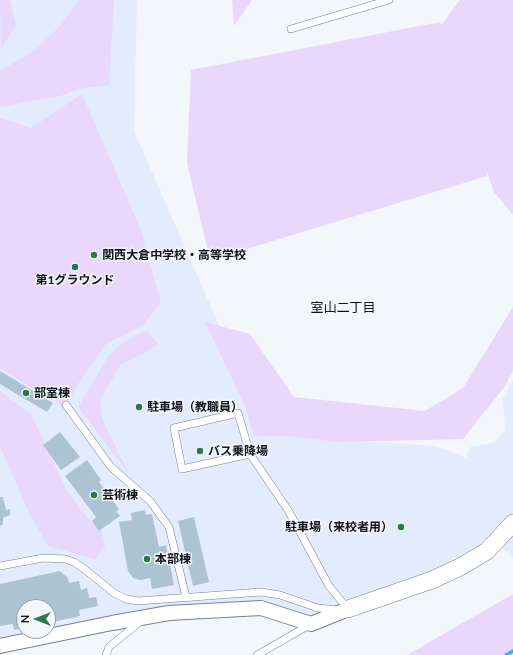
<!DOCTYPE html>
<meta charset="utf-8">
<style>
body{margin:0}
#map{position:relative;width:513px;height:655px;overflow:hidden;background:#f3f6fb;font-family:Lato,sans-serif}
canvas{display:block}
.north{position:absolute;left:16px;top:599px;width:40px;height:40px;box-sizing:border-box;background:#f3f6fb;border:1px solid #989ba1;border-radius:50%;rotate:270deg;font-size:11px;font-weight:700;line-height:16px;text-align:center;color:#0f131b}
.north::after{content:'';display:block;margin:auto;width:14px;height:18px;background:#2f7744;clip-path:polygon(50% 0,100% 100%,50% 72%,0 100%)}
</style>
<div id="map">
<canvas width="513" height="655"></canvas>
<div class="north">N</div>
</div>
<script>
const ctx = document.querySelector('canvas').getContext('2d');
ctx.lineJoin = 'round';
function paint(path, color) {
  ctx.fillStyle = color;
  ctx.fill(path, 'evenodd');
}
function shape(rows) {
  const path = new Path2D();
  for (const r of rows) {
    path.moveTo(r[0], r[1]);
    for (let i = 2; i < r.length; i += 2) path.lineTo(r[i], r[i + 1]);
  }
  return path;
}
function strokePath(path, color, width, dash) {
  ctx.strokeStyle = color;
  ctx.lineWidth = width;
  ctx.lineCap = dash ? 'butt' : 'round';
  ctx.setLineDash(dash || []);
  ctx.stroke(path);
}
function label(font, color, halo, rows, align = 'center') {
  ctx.font = font + ' Lato,"Noto Sans JP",sans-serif';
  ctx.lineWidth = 3;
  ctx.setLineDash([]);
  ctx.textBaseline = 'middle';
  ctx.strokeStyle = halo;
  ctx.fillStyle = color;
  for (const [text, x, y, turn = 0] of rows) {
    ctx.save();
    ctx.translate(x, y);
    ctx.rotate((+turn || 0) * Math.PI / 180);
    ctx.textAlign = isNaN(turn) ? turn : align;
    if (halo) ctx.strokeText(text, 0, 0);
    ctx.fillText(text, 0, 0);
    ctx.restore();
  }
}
const built = shape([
 [0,0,137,0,134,131,267,435,436,446,466,458,470,447,494,443,505,430,503,397,513,380,513,513,487,541,422,576,340,603,308,616,264,603,48,631,48,607,24,607,24,631,47,631,0,641],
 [513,535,513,558,503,548]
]);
const green = shape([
 [0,0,10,0,16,25,1,48],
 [79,0,114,0,109,85,83,88,60,96,0,107,0,71,35,50,61,25],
 [232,0,252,0,234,26],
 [460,0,513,0,513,215,494,192,485,167,487,176,210,260,187,163,191,70,440,22,441,25],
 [82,94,141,230,161,303,142,326,106,344,80,381,65,408,0,368,0,118,31,128],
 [513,307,513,371,505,386,463,439,337,442,297,437,253,435,246,408,205,322,250,334,294,397,425,411,463,388],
 [147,330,158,344,145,353,121,364,100,400,102,419,128,472,78,407,109,355,125,341],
 [0,391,31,414,65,487,85,515,102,532,105,548,95,559,48,546,29,513,0,446],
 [513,594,513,655,407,655]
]);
const stream = shape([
 [506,655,513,651]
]);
const building = shape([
 [0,371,53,403,47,412,0,384],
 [60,432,80,457,61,470,43,445],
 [87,460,101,480,99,482,119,509,116,511,120,516,99,531,92,521,96,517,65,476],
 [0,497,3,497,6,510,10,509,10,515,3,518,3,524,0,526],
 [145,510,146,515,152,514,159,547,166,545,174,585,152,589,150,578,140,580,133,578,128,571,119,522,132,520,131,513],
 [194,517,209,582,193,586,178,521],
 [60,571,68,578,69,583,79,581,81,590,87,588,89,598,96,597,98,606,79,610,80,616,53,622,53,621,48,621,48,607,24,607,24,628,14,630,13,624,0,626,0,584]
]);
const service = shape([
 [291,29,389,0],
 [66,405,111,467,150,501,169,527,186,597],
 [250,454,238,413,174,428,182,469,250,454,288,510,329,586,348,609],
 [0,566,43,558,65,559,74,562,83,568,114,593,126,599,138,601,261,592,280,595,318,608,337,610],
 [106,655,109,647,141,621],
 [257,655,311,624]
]);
const minor = shape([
 [0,646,112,623,169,613,261,608,311,624,348,609]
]);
const tertiary = shape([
 [348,609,432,580,460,567,487,551,513,523]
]);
const markers = [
 [94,255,4,"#2f7744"],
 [75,267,4,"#2f7744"],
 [26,393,4,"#2f7744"],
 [139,407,4,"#2f7744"],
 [200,451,4,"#2f7744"],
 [94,495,4,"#2f7744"],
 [401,527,4,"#2f7744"],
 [147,559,4,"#2f7744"]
];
const poiNames = [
 ["関西大倉中学校・高等学校",102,255],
 ["第1グラウンド",75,280,"center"],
 ["部室棟",34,393],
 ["駐車場（教職員）",147,407],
 ["バス乗降場",208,451],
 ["芸術棟",102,495],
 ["駐車場（来校者用）",393,527,"right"],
 ["本部棟",155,559]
];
const neighbourhoodNames = [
 ["室山二丁目",343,308]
];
paint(built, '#e3ecff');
paint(green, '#ead7fc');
strokePath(stream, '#48b2ce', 3.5);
paint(building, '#acc3d4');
strokePath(service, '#758095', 8);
strokePath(minor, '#758095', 16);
strokePath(tertiary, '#758095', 18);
strokePath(service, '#fff', 7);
strokePath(minor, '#fff', 14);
strokePath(tertiary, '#fff', 17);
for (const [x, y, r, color] of markers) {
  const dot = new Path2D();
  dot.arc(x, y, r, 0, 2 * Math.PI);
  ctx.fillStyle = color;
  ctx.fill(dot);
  strokePath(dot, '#f3f6fb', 1.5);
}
label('bold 12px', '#0f131b', '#f3f6fb', poiNames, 'left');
label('13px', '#0f131b', '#f3f6fb', neighbourhoodNames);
</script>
